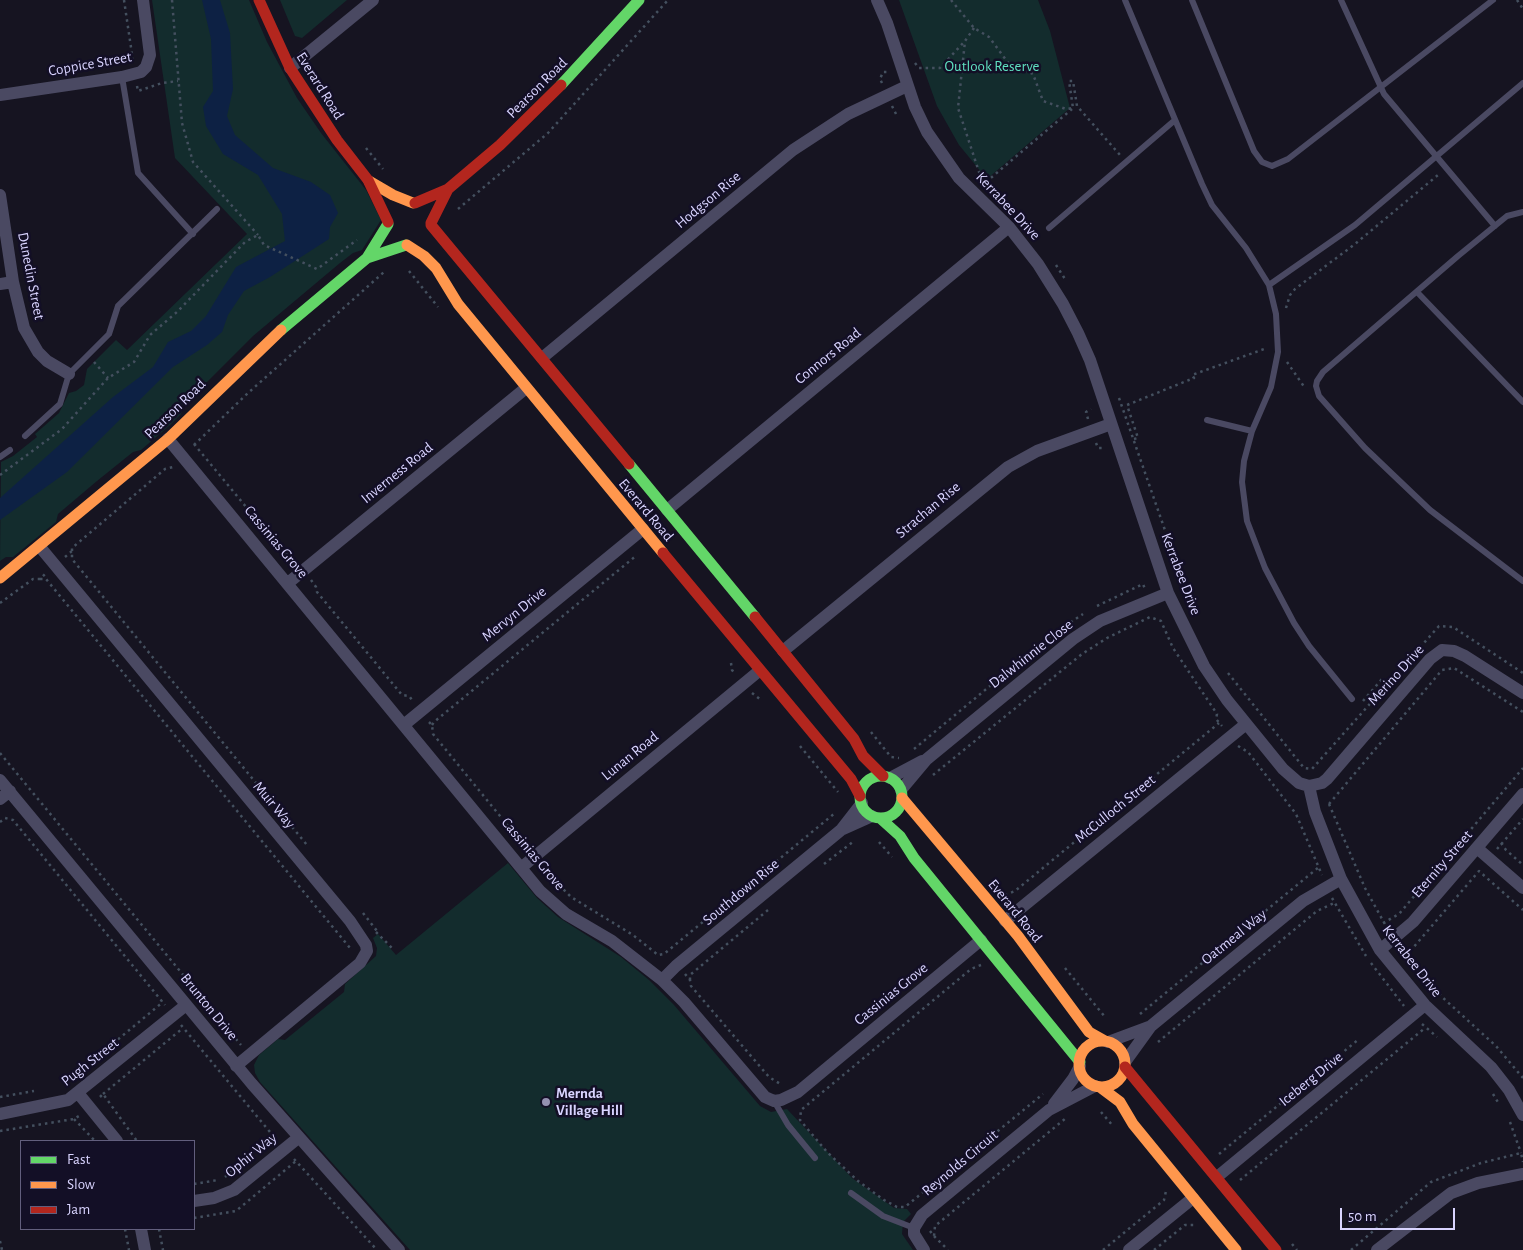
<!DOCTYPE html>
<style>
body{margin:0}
#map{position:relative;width:1523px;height:1250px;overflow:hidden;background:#161421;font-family:"Alegreya Sans",sans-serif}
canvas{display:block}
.legend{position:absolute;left:20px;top:1140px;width:175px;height:90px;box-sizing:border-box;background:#130f26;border:1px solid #625e7d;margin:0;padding:6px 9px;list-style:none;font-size:15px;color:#d9d4ff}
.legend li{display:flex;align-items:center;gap:10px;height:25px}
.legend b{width:25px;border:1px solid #625e7d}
.scale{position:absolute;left:1340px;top:1208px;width:115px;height:22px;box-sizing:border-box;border:2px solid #d9d4ff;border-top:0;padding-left:6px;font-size:15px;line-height:18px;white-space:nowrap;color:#d9d4ff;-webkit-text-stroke:4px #130f26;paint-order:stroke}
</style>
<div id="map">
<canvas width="1523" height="1250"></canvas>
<ul class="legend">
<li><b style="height:6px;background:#63d668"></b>Fast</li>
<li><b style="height:6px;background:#ff974d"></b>Slow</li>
<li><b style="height:6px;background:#b3261e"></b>Jam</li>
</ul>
<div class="scale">50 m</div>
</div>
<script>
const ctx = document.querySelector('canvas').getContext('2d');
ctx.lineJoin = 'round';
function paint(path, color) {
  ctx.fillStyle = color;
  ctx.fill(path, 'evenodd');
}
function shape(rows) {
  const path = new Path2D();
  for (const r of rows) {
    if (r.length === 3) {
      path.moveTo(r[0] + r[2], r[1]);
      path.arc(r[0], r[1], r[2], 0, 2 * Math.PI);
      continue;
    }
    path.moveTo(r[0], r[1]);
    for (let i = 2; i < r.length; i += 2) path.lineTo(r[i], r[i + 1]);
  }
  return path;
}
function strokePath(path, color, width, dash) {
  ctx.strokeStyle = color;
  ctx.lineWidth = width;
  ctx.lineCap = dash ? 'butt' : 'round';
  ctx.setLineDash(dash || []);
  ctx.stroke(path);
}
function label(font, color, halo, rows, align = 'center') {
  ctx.font = font + ' "Alegreya Sans",sans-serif';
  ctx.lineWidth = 5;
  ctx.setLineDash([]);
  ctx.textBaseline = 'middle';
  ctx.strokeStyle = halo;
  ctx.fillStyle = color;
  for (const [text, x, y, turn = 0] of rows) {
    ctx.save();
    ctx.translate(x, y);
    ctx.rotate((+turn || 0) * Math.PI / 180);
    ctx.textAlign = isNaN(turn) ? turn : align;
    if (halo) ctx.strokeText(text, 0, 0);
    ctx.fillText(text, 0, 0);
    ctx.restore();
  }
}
const green = shape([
 [152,0,249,0,267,42,297,98,321,133,366,190,381,220,362,250,353,253,340,263,253,336,183,406,181,414,169,426,141,450,133,452,97,481,58,514,56,522,13,557,6,557,0,561,1,462,13,456,37,437,35,434,59,413,69,393,76,391,84,385,87,369,116,340,127,350,247,234,175,158],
 [280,0,347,0,302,38,295,36],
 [899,0,1038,0,1050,31,1070,108,987,179,959,145,937,106],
 [508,863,537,898,558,917,621,957,649,980,674,1005,760,1106,771,1112,787,1109,852,1178,894,1208,907,1209,911,1214,903,1222,902,1234,913,1250,410,1250,260,1082,255,1073,254,1065,259,1055,278,1039,285,1040,344,992,345,984,376,956,377,948,373,938,378,934,396,955]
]);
const water = shape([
 [202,0,220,0,230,33,233,89,227,116,235,135,273,168,311,182,330,195,338,213,330,227,329,239,270,277,244,291,228,315,222,332,207,345,173,367,67,472,0,520,0,498,113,397,153,367,168,342,191,331,206,316,236,267,285,241,282,214,258,175,223,154,206,126,203,107,213,91,211,39]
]);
const path = shape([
 [124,0,133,61],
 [172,0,182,123,193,162,258,235],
 [951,0,974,28,989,37,1009,64,1033,74,1043,101,1066,109,1073,108,1069,81,1073,81,1077,106,1120,155],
 [1517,0,1523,9],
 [974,28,965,41,958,108,980,175,1019,214,1028,226],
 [915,63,919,68,940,68,964,42],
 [882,83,880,79,883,72,888,72],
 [137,86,138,91,162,83,178,81],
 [892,106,896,114],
 [366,148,383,169],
 [986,182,1072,109],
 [458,209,548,133,668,0],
 [1056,265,1065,279],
 [409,271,438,307],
 [1286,308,1290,295,1295,289,1355,244,1438,175],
 [94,362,108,378],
 [1287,362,1305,388],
 [1119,398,1191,605],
 [1088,419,1086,412,1091,409],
 [1134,439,1138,438,1127,405,1194,378,1192,375,1267,348],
 [1096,443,1098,448,1105,448],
 [194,444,285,554,290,554,295,561],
 [194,445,248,393,384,272],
 [0,475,62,429,108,378,134,362,150,335,177,312,245,242,258,235,264,245,317,269,357,240],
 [72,551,72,548,165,469,173,467],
 [65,557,72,551,72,559,307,845],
 [40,579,46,579,350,948],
 [311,580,316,587,317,592,402,695,409,696,412,700],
 [0,603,33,579,40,579,46,573],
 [1097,606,1143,584,1145,589],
 [731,663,732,670,735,674],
 [1228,673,1304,768,1312,769,1439,626,1453,627,1523,673],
 [752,693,761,700],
 [1363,701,1382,679,1387,684],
 [429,722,432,725,433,734,518,838,524,838,530,845],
 [432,725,434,722,637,555],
 [871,732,891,757,899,758],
 [800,746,838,792],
 [1238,746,1248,752,1296,814,1322,875],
 [914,749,1049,637,1083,614],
 [0,753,241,1045],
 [933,775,1082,654,1107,638,1150,617,1161,621,1173,648,1217,714,1216,719,1222,726],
 [1329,804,1365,888,1387,928],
 [1329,804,1442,670,1454,668,1523,712],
 [0,822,5,818,13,820,165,1005],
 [879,842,892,857],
 [1501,843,1506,850,1523,865],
 [1497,849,1523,819],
 [546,864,550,870,550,876,571,897,633,935,658,955,664,954,835,813],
 [824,864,854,841],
 [1005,895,1015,891,1219,723],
 [1332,898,1366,956],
 [363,913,377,931],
 [1383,923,1399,914,1523,768],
 [376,932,394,950],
 [1401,949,1442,997,1496,1046,1523,1078],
 [1406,956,1479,871,1523,910],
 [1371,963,1404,1006],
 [981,965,971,969,801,1110,800,1120,827,1152,858,1181,884,1200,897,1207,905,1207,1043,1094],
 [1065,968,1105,1017],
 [685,974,690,980,691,986,769,1077,782,1085],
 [690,980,690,975,768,910],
 [1140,1014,1319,867],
 [1422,1024,1437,1037],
 [181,1025,275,1138],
 [1158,1042,1317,911,1334,903],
 [98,1056,163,1002],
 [103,1094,183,1028],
 [1493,1094,1499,1104],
 [0,1097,34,1091],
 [100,1097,103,1094,137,1141],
 [1101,1112,1113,1126],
 [74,1119,95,1141],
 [1510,1122,1521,1153],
 [0,1131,74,1119,79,1116],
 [1219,1154,1359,1039],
 [294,1159,377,1250],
 [225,1177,273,1136],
 [1240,1180,1425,1028],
 [194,1184,218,1180],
 [194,1218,236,1211,296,1161],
 [125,1229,129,1250],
 [159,1229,163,1250],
 [930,1231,934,1236,935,1226,1066,1118],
 [934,1236,948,1250],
 [0,1241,2,1250],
 [1292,1244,1297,1250],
 [1103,1250,1164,1200,1166,1191],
 [1154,1250,1185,1225,1194,1225],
 [1351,1250,1431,1182,1481,1163,1521,1153,1523,1162]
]);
const lane = shape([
 [1125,0,1202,184,1212,205,1246,248,1269,285,1276,314,1278,352,1271,387,1252,431,1244,461,1242,482,1247,521,1265,568,1294,623,1309,646,1352,699],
 [1192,0,1254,151,1262,162,1272,166,1288,159,1493,0],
 [1341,0,1384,94,1495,226],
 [122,77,138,173,193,234],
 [1523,212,1507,216,1458,256,1323,372,1317,381,1316,386,1319,396,1365,448,1430,510,1523,581],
 [1049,228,1175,120],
 [1269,285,1355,225,1523,83],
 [1417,292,1523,402],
 [1207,420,1252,431],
 [25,436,60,404,69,374,109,334,118,306,217,209],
 [0,457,10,450],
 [774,1101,788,1125,815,1158],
 [851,1193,883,1216,914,1228]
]);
const street = shape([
 [877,0,887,23,915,107,927,132,959,178,1009,227,1038,264,1063,304,1078,333,1090,360,1168,593,1204,666,1227,700,1283,769,1299,783,1309,786,1315,812,1341,879,1380,950,1425,1005,1491,1067,1509,1090,1523,1115],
 [290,68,373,0],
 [0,95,122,77,141,72,146,67,150,55,143,0],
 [0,195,13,282,24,328,38,352,47,361,69,374],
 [0,284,13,282],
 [542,358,793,150,848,114,907,86],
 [168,439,540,891,566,914,612,941,662,980,684,1002,765,1097,774,1101,781,1100,798,1092,981,940],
 [667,510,1009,227],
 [40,547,350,921,366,945,367,951,360,963,236,1066],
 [288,583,526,388],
 [783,651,1008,467,1037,451,1111,424],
 [405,724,643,529],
 [890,778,922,761],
 [0,780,252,1084,399,1250],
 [1309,786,1322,783,1327,779,1430,659,1442,650,1454,651,1465,656,1523,693],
 [901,790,927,759,1073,639,1100,621,1168,593],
 [0,799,10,791],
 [843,829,872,816],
 [1477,848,1523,888],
 [522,867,759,671],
 [1005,921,1246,724],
 [1380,950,1413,922,1523,794],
 [662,980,676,966,841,830,862,803],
 [1108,1042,1151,1026,1303,901,1341,879],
 [1125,1062,1151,1026],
 [78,1093,117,1141],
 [1054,1104,1073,1079,1080,1066],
 [0,1114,68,1100,186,1005],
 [1217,1177,1425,1005],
 [194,1201,214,1198,234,1190,298,1138],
 [141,1229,145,1250],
 [924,1250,914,1234,914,1228,922,1215,1049,1110,1095,1086],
 [1129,1250,1193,1198],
 [1377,1250,1451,1193,1478,1183,1523,1174]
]);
const fast = shape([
 [561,85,639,0],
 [367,258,388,224],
 [281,330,367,258,406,245],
 [629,464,755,617],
 [881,797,21],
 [880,818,900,836,914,858,1080,1062]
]);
const slow = shape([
 [369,181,393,195,413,203],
 [407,245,424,256,436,268,458,304,663,553],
 [0,578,168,439,281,330],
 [902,798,1018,936,1089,1032,1105,1041],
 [1102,1064,23],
 [1100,1087,1120,1102,1133,1124,1236,1250]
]);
const jam = shape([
 [259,0,290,68,337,140,368,180,388,222],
 [415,203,448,189,500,145,561,85],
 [431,223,448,189],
 [431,225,629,464],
 [663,553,851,779,860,796],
 [755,617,854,739,863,756,883,776],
 [1125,1067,1276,1250]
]);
const markers = [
 [546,1102,5,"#9591b1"]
];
const streetNames = [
 ["Coppice Street",90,64,-10],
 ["Everard Road",320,86,58],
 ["Pearson Road",537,88,-45],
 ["Hodgson Rise",708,200,-40],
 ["Kerrabee Drive",1008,206,47],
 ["Dunedin Street",31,276,79],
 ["Connors Road",828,356,-39],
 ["Pearson Road",175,409,-44],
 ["Inverness Road",397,473,-39],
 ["Everard Road",646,510,50],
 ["Strachan Rise",928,510,-40],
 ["Cassinias Grove",276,542,50],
 ["Kerrabee Drive",1181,574,69],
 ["Mervyn Drive",514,614,-39],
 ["Dalwhinnie Close",1031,654,-38],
 ["Merino Drive",1396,675,-48],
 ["Lunan Road",630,756,-39],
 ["Muir Way",274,805,50],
 ["McCulloch Street",1115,809,-39],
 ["Cassinias Grove",533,854,50],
 ["Eternity Street",1442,864,-49],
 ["Southdown Rise",741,892,-40],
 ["Everard Road",1015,911,51],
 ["Oatmeal Way",1234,937,-39],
 ["Kerrabee Drive",1412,961,52],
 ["Cassinias Grove",891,994,-39],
 ["Brunton Drive",209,1007,51],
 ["Pugh Street",90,1062,-38],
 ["Iceberg Drive",1311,1079,-39],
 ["Ophir Way",251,1155,-39],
 ["Reynolds Circuit",960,1163,-40]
];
const parkNames = [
 ["Outlook Reserve",992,66]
];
const poiNames = [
 ["Mernda",556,1093],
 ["Village Hill",556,1110]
];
paint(green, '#132c2d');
paint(water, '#0d2144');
strokePath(path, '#44505f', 2.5, [2.5, 4]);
strokePath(lane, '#4a4962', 6);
strokePath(street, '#4a4962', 12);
strokePath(fast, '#63d668', 11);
strokePath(slow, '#ff974d', 11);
strokePath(jam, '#b3261e', 11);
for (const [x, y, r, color] of markers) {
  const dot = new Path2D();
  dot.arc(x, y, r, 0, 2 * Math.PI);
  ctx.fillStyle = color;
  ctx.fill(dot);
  strokePath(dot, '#130f26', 2);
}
label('15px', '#d9d4ff', '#130f26', streetNames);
label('15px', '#5fe0c0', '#130f26', parkNames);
label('bold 15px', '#d9d4ff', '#130f26', poiNames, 'left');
</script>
